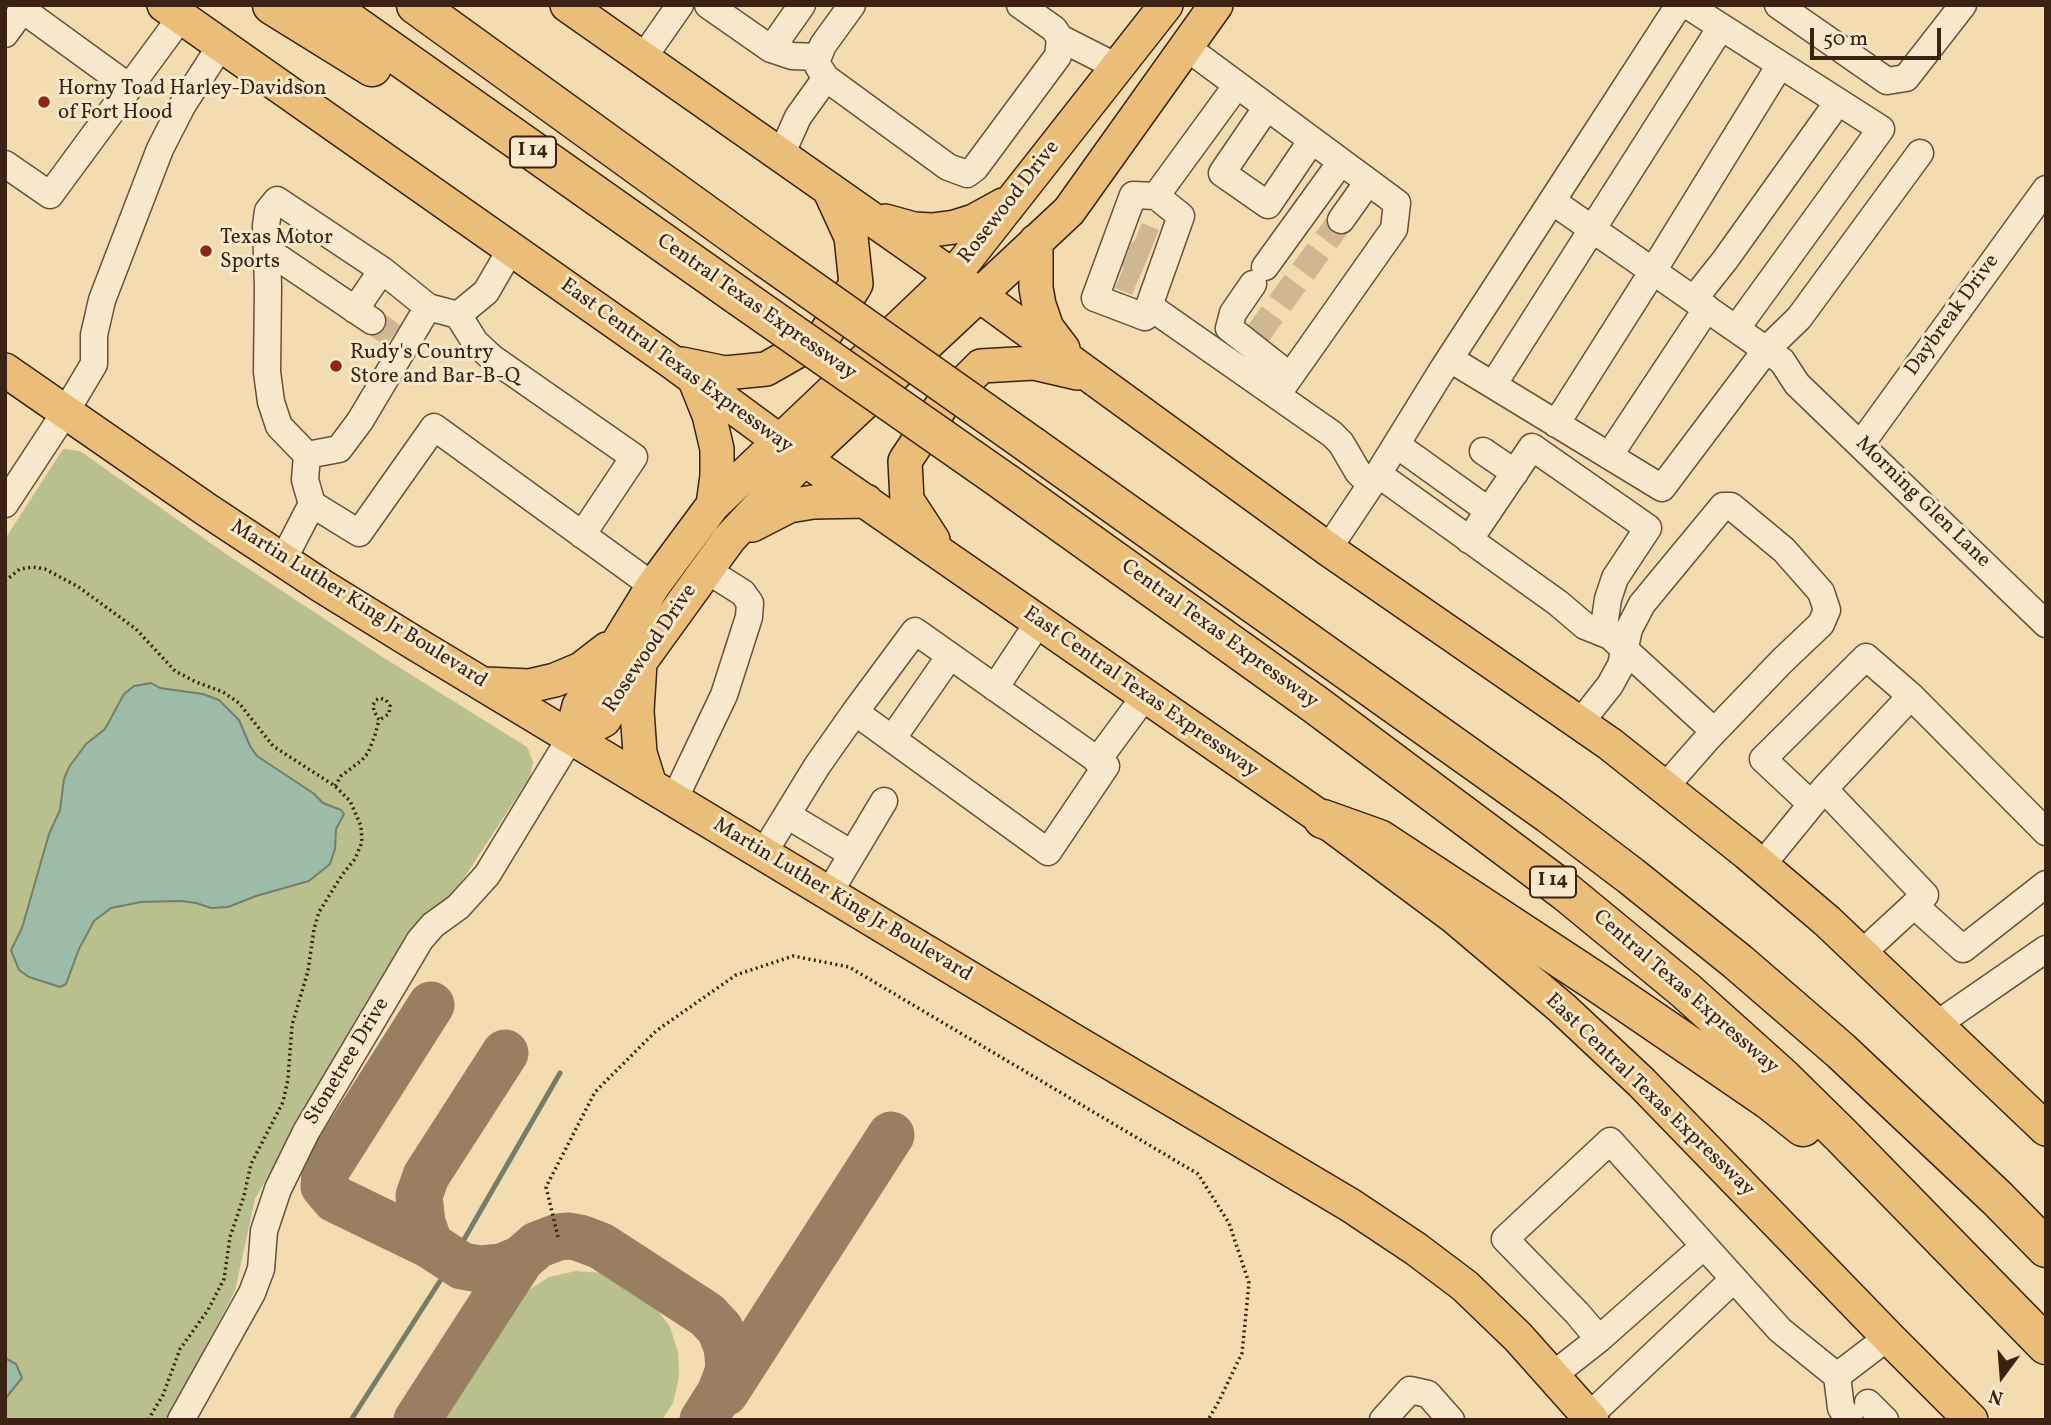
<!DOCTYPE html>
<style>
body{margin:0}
#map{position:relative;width:2051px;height:1425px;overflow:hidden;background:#f4dcb1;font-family:Vollkorn,serif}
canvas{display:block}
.frame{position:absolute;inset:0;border:7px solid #3b2212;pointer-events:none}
.north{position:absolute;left:1967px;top:1341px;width:70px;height:70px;-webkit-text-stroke:5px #f8e8cc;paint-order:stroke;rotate:196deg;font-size:19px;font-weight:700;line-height:28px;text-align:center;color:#3b2212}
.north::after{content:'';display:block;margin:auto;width:24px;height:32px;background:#3b2212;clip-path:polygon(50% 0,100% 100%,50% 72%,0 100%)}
.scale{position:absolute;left:1810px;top:28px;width:131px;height:32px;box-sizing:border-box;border:4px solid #3b2212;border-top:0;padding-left:9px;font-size:21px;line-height:24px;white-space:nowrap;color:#3b2212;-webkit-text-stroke:5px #f8e8cc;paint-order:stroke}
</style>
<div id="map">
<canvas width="2051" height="1425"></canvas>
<div class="frame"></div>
<div class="north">N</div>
<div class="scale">50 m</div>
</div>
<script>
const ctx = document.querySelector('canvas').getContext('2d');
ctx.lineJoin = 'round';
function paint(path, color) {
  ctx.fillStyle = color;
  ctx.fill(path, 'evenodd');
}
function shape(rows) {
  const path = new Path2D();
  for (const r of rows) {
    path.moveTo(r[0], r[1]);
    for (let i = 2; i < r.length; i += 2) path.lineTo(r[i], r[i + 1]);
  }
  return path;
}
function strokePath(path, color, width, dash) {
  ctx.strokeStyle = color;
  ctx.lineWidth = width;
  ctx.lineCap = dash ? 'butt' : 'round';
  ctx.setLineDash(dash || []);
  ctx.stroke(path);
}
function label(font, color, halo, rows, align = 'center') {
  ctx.font = font + ' Vollkorn,serif';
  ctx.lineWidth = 6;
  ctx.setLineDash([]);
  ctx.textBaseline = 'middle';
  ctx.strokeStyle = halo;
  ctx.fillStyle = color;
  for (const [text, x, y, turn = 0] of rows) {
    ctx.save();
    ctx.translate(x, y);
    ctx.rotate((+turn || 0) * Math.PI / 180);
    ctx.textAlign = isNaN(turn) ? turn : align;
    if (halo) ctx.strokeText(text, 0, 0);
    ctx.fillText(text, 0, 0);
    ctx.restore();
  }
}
const green = shape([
 [63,449,80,451,226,554,381,656,527,747,533,762,530,777,460,884,401,946,255,1199,235,1291,167,1420,5,1420,5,539],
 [576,1271,602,1273,627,1287,653,1304,670,1327,678,1352,679,1377,673,1403,662,1420,440,1420,510,1312,524,1293,549,1277]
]);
const water = shape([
 [151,683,160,688,203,694,219,700,239,720,250,746,257,756,313,793,323,803,341,810,344,814,336,829,335,849,330,864,309,881,256,896,228,907,211,908,196,903,181,901,141,902,111,908,94,921,79,949,66,984,60,987,29,977,19,970,11,950,22,928,49,834,60,810,64,779,69,767,86,744,105,729,124,694,134,686,151,683],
 [5,1358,16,1364,22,1378,5,1399,5,1358]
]);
const stream = shape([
 [462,1243,560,1073],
 [351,1420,440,1281]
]);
const taxiway = shape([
 [431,1005,325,1172,324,1186,335,1199,430,1245,462,1266,480,1269,502,1267,521,1259],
 [430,1245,422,1223,419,1196,426,1176,505,1053],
 [725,1393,891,1135],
 [417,1420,521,1259,537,1245,558,1237,569,1236,580,1238,601,1246,707,1315,720,1329,727,1347,729,1366,727,1375,720,1393,703,1420]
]);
const minorTunnel = shape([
 [1137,235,1154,242],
 [1127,254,1146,262],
 [1120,276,1137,283],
 [372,321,393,336],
 [1257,335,1341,220]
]);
const path = shape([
 [5,581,20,569,33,567,45,569,77,586,136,629,175,671,196,682,223,692,239,703,273,746,335,786,350,801,361,826,362,842,355,859,342,875,319,912,314,929,308,971,292,1025,288,1079,283,1102,251,1164,244,1196,230,1237,224,1279,208,1310,180,1349,163,1395,148,1420],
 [335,786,341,776,362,760,368,753,375,735,379,720,374,711,373,705,376,700,380,698,386,700,390,706,389,714,379,720],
 [558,1237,546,1187,595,1092,656,1031,736,975,793,956,849,967,1198,1174,1229,1223,1249,1283,1242,1353,1219,1401,1208,1420]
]);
const minor = shape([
 [708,5,771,49,792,56,818,57],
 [852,5,823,45,816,62,820,69,826,78,948,167,967,174,975,168,1058,56,1060,38,1054,29,1020,5],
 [1687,5,1881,129,1736,329],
 [1778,5,1887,81,1906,78,1963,5],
 [23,10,129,87],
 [5,34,26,5],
 [1060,38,1117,67],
 [1186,47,1397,203,1394,229,1277,395],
 [771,49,802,5],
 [643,58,680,5],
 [1237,85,1156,196,1181,216,1149,306,1332,434,1341,443,1358,472,1371,485],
 [1267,107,1222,173,1268,205,1312,140],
 [781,155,798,117,826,78],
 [5,164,50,195,181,17],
 [1552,201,1679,5],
 [1341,220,1368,182],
 [267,250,372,321],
 [1265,267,1341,162],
 [1253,284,1233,313,1229,328,1290,376],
 [1694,299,1725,260,1838,102],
 [1149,306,1145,317,1095,298,1133,195,1156,196],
 [355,310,382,270],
 [458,315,475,342,492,358,634,457,582,535],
 [1450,359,1493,385,1721,27],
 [1493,385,1662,488,1766,350,1799,318,1920,153],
 [1556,424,1653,271,1780,65],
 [1861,444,2046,189],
 [1397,445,1489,511],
 [1483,451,1515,473],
 [307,455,279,426,271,402,267,372,268,287,266,226,268,211,277,200,382,270,428,307],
 [1609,456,1707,308],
 [1378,474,1558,603,1585,626,1610,636,1714,731],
 [5,504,66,411,94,364,94,335,102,300,160,149,182,106,221,45],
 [312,504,359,533,434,427,653,586],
 [1469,540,1532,447,1648,528,1615,578,1608,599,1603,633],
 [1328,549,1378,474,1441,372,1552,201,1782,361,1797,384,2046,624],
 [283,560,312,504,305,480,307,455,339,449,360,421,428,307,458,315,486,292,511,249],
 [995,688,1038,623],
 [1580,723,1610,685,1621,665,1629,629,1642,604,1723,506,1731,506,1784,550,1821,592,1827,610,1821,624,1782,661,1708,738,1665,787],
 [892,739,950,656],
 [1097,761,1145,696],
 [1824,789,1911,696,2046,832],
 [674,800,724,695,749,617,750,603,743,593,705,569],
 [1811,804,1763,759,1866,657,1911,696],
 [787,815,852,854],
 [763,854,817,766,855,712,915,631,1106,766,1048,852,855,712],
 [1762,865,1824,789,1925,895,1861,954],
 [829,893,884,801],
 [1914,905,1963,949,2046,884],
 [1936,1025,2046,949],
 [1704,1246,1599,1339,1577,1313,1505,1239,1610,1141,1780,1330,1837,1376],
 [1553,1375,1599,1339],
 [1868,1403,1885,1420],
 [1589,1416,1734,1279],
 [181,1420,252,1293,261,1269,264,1231,278,1189,306,1132,420,940,433,925,458,907,487,875,571,737],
 [1383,1420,1410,1390,1428,1394,1451,1420],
 [1850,1420,1841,1408,1837,1376,1888,1337]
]);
const major = shape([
 [164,5,672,362,804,459,1323,819,1453,916,1562,1008,1641,1082,1892,1341,1971,1420],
 [567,5,953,276,1328,549,1610,744,1747,853,1827,921,2046,1129],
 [885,221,914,229,932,230,955,227,974,221,1003,205],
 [1036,241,1036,288,1039,305,1047,328,1063,349],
 [682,364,725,373,766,369,824,336,856,284,851,237,829,189],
 [5,370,207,510,322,586,416,644,1067,1037,1350,1205,1416,1249,1465,1286,1518,1337,1592,1420],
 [695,380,709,415,717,449,717,476,713,505],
 [752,525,789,506,813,502,866,501],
 [933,540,907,500,905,461,942,405,981,366,1034,363,1077,373],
 [640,663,637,711,640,753,650,785],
 [486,684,529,686,555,680,581,669,607,649],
 [571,737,604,720,630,676,729,539,804,459,1069,211,1216,5],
 [571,737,579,706,653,586,713,505,953,276,1166,5]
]);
const highway = shape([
 [272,5,372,67],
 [326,5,740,297],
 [416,5,766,258],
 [1032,446,1549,814,1631,876,1738,962,1841,1051,1998,1199,2046,1248],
 [1006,483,1316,705,1566,892,1685,990,1784,1079,1842,1136,2046,1345],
 [1323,819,1379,839,1595,981,1769,1100,1803,1127]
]);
const highwayBridge = shape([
 [766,258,1032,446],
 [740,297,1006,483]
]);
const markers = [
 [44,102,7,"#8f2418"],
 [206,251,7,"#8f2418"],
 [336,366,7,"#8f2418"]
];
const shields = [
 [533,152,46],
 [1553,882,46]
];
const shieldNames = [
 ["I 14",533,152],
 ["I 14",1553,882]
];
const poiNames = [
 ["Horny Toad Harley-Davidson",58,90],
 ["of Fort Hood",58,114],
 ["Texas Motor",220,239],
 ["Sports",220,263],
 ["Rudy's Country",350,354],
 ["Store and Bar-B-Q",350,378]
];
const streetNames = [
 ["Rosewood Drive",1010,203,-52],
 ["Central Texas Expressway",756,308,35],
 ["Daybreak Drive",1953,316,-54],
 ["East Central Texas Expressway",676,367,36],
 ["Morning Glen Lane",1922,503,44],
 ["Martin Luther King Jr Boulevard",358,605,32],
 ["Central Texas Expressway",1219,635,36],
 ["Rosewood Drive",651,649,-56],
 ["East Central Texas Expressway",1140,693,35],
 ["Martin Luther King Jr Boulevard",842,901,31],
 ["Central Texas Expressway",1685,993,41],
 ["Stonetree Drive",348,1062,-59],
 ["East Central Texas Expressway",1649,1096,44]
];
paint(green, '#bac08d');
paint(water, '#9cbca7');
strokePath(water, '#757e6b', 2);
strokePath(stream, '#757e6b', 5);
strokePath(taxiway, '#987f62', 47);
strokePath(minorTunnel, '#cfb791', 26, [26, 13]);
strokePath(minor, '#69503a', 29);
strokePath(major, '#3b2212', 36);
strokePath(highway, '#3b2212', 41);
strokePath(path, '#3b2212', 3.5, [2, 3.5]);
strokePath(minor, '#f8e8cc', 26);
strokePath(major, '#eabe78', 33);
strokePath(highway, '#eabe78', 38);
strokePath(highwayBridge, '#3b2212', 41, []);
strokePath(highwayBridge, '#eabe78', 38);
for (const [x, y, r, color] of markers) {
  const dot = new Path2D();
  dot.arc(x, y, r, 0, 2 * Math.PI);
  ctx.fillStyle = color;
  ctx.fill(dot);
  strokePath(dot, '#f8e8cc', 2.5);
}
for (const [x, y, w] of shields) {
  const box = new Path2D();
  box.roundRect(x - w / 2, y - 15.5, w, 31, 5);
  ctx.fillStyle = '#f8e8cc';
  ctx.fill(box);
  strokePath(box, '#3b2212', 2);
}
label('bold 19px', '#3b2212', null, shieldNames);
label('21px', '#3b2212', '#f8e8cc', poiNames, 'left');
label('21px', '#3b2212', '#f8e8cc', streetNames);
</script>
